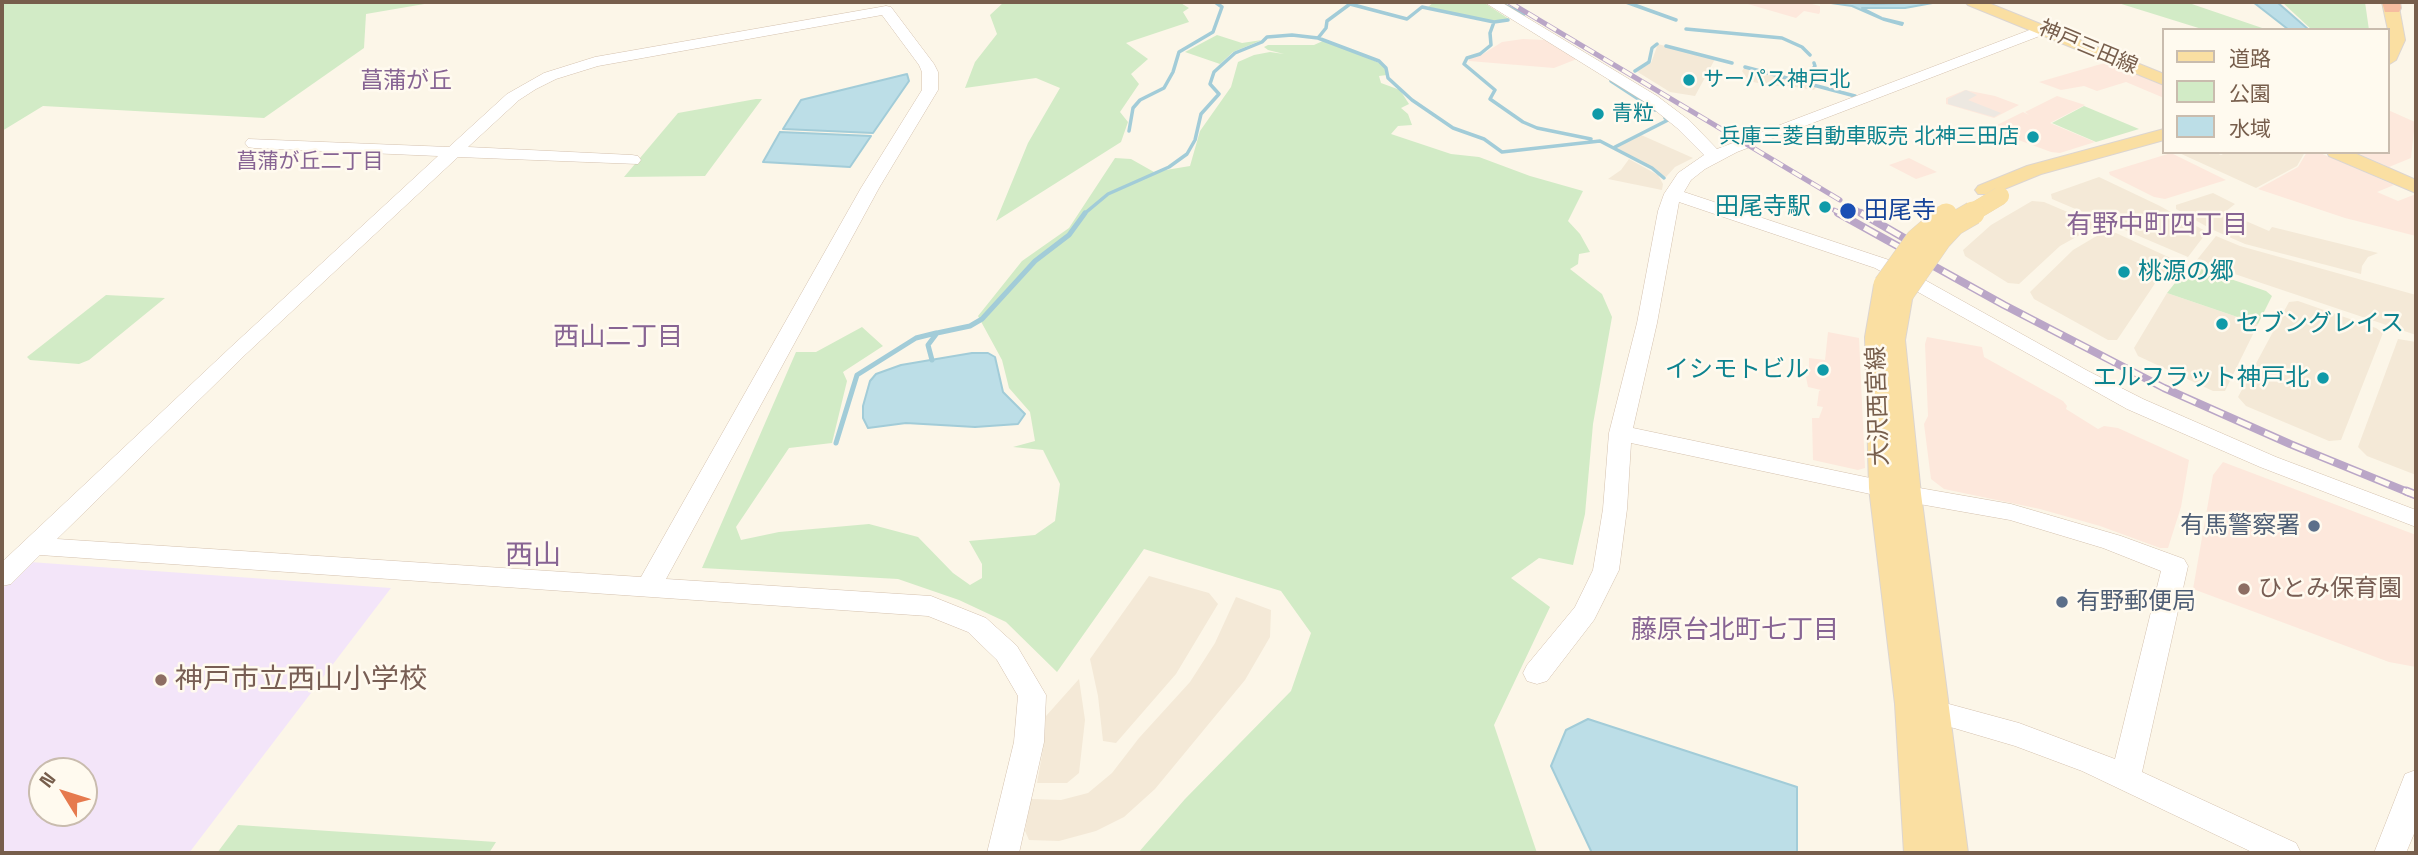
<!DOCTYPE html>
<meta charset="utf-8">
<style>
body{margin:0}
#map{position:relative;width:2418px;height:855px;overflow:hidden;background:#fcf6e8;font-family:"Space Grotesk","Noto Sans JP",sans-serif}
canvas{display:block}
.frame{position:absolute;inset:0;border:4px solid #775e4c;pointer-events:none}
.legend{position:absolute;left:2162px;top:28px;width:228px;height:126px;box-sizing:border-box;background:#fffaef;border:2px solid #c9bcae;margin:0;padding:9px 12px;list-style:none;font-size:21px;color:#775e4c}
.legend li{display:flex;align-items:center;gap:14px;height:35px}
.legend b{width:35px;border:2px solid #c9bcae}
.north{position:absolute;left:28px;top:757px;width:70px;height:70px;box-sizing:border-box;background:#fffaef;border:2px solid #c9bcae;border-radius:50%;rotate:308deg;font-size:19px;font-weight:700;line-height:28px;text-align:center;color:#775e4c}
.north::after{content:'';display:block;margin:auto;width:24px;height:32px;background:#e67a4e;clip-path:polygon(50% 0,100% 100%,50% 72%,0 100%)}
</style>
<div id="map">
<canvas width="2418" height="855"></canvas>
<div class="frame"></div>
<ul class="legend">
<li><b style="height:9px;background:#fadfa2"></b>道路</li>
<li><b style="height:19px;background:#d2ebc6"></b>公園</li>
<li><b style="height:19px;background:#bcdee7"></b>水域</li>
</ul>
<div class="north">N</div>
</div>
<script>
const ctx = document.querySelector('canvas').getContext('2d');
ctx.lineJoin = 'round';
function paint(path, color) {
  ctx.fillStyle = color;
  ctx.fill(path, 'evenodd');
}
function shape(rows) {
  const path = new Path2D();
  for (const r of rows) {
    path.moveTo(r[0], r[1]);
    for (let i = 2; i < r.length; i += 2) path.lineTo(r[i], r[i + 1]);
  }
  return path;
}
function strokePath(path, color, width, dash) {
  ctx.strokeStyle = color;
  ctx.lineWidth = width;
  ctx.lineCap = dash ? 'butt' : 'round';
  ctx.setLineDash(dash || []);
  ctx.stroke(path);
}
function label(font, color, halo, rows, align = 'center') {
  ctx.font = font + ' "Space Grotesk","Noto Sans JP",sans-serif';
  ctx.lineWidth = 5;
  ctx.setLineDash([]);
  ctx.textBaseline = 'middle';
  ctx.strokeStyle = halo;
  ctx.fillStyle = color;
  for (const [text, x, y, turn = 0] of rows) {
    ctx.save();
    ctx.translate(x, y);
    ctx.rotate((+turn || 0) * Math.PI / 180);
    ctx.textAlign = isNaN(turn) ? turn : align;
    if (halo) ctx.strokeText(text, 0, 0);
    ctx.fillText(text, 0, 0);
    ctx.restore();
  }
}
const residential = shape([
 [1658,44,1715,59,1695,96,1670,92,1636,71,1651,63],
 [1745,67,1817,86,1814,90,1789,86,1771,86,1749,81,1742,71],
 [1639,134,1693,158,1675,167,1666,177,1614,146],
 [2177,152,2214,152,2221,155,2227,152,2305,152,2297,166,2256,188],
 [1629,159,1658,175,1663,184,1662,190,1608,179,1621,170],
 [2099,177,2160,206,2207,232,2188,257,2052,199,2051,194],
 [2213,193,2235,204,2225,212,2269,231,2272,227,2378,253,2368,257,2362,266,2361,274,2245,244,2211,229,2176,209,2176,205],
 [2032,201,2044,202,2091,222,2094,227,2060,246,2019,284,2008,283,1965,256,1963,250,1991,225],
 [2105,231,2116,233,2177,261,2160,276,2117,340,2108,340,2034,299,2030,292,2073,250],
 [2216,236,2240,246,2416,295,2416,335,2196,261],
 [2167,293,2258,324,2225,391,2213,391,2138,356,2134,348],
 [2298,301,2376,328,2383,333,2341,440,2329,441,2246,406,2238,397,2289,302],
 [2398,339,2416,342,2416,475,2367,456,2358,447],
 [1149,576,1209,593,1218,604,1176,674,1116,743,1103,741,1098,696,1090,659],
 [1236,597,1271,610,1270,637,1245,680,1155,789,1124,817,1096,831,1059,841,1029,840,1025,831,1031,799,1061,800,1088,793,1112,773,1139,738,1190,682,1215,643],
 [1079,679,1085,720,1079,773,1067,783,1037,783,1044,744,1046,716]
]);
const commercial = shape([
 [1741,2,1804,2,1820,6,1820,12,1819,14,1804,11,1796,18],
 [1523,39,1545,40,1577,59,1554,68,1469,61,1469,58,1483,54,1502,42],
 [2108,62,2164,86,2164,98,2126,82,2097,91,2084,86,2061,90,2039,82],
 [1965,90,1995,96,2019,105,1994,118,1946,104,1946,98],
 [2057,96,2085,105,2050,123,2095,142,2060,153,2051,152,1994,131,1991,128,2023,112,2029,115,2025,112],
 [2388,110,2415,122,2411,158,2389,167,2355,152,2388,152],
 [2307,152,2318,152,2394,185,2377,192,2398,201,2416,194,2416,236,2345,218,2258,189,2298,167],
 [2171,153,2226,180,2165,199,2154,197,2110,175,2109,172],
 [1909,158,1937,172,1916,179,1889,165],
 [1828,332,1859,338,1865,468,1858,470,1813,460,1812,418,1819,418,1823,407,1817,406,1819,391,1821,390,1808,387,1806,377,1809,375,1809,358,1825,360],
 [1927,337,1982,347,1984,357,2063,401,2067,406,2066,409,2098,429,2104,426,2118,428,2189,460,2181,507,2168,548,2160,548,2100,526,2040,509,1944,489,1931,479,1924,424,1928,416,1925,344],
 [2223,462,2416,535,2416,667,2389,662,2193,589,2213,475]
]);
const industrial = shape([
 [1966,90,1977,95,1968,100,2001,113,1994,117,1948,104,1948,99]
]);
const education = shape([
 [30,562,391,588,189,853,2,853,2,589],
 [42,771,84,771,84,813,42,813]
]);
const green = shape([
 [2,2,436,2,366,14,364,48,264,118,43,106,2,131],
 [1004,2,1179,2,1189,8,1183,12,1189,22,1126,43,1148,59,1131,74,1139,84,1120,112,1128,122,1121,142,996,221,1028,143,1060,88,1036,78,965,88,975,62,997,34,990,15],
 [1434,2,1483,2,1509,19,1493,21,1428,7],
 [2115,2,2186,2,2268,30,2205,30],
 [2282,2,2365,2,2369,30,2312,30],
 [1217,35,1242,43,1262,40,1233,52,1220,64,1185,52],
 [1325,40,1384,65,1387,75,1379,76,1381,83,1400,90,1409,104,1401,108,1408,114,1412,125,1398,126,1391,134,1451,154,1479,157,1530,176,1583,191,1568,221,1580,234,1590,252,1579,254,1578,264,1570,269,1602,294,1612,317,1593,424,1585,514,1573,565,1539,558,1511,578,1550,607,1494,725,1537,853,1138,853,1185,799,1291,691,1311,633,1281,591,1144,549,1057,672,1006,622,959,600,898,579,702,568,796,352,816,352,862,327,883,346,843,372,847,381,832,443,789,448,736,527,741,540,779,532,869,524,918,537,953,573,970,585,982,578,982,564,969,541,1035,535,1055,521,1060,484,1043,450,1013,447,1035,441,1030,412,1009,388,1002,360,978,316,1022,261,1069,228,1115,158,1131,159,1154,172,1190,166,1200,131,1231,87,1238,62,1254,55,1270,52,1284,54,1268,50,1264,47,1268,45,1314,45],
 [756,99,762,99,705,176,624,177,678,113],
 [2084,106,2139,129,2096,142,2052,123],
 [2198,268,2266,291,2272,296,2258,324,2167,293,2183,273],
 [106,295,165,298,89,360,79,364,30,360,27,357],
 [238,825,496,842,489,853,217,853]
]);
const water = shape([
 [1824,2,1875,4,1938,2,1905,8,1862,8,1882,18,1903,23,1902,25,1884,20,1852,6,1824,2],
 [2253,2,2277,2,2309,30,2289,30,2253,2],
 [907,74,909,81,873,133,783,129,801,100,907,74],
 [780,132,871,136,850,167,763,162,780,132],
 [972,353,988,353,995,357,1003,392,1025,414,1018,424,975,427,906,423,868,428,863,418,863,406,870,381,876,374,901,365,972,353],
 [1588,719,1797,787,1797,853,1592,853,1551,766,1566,730,1588,719]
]);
const streamFar1 = shape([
 [1626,2,1676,20],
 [1504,5,1524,14,1521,16],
 [1494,22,1490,33,1491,45,1480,54,1467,58,1464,64,1495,90,1490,99,1523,122,1537,128,1591,139],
 [1686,29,1782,38,1802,47,1810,55],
 [1318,38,1326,28,1327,21,1350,4,1407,19,1422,7,1494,22,1508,20],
 [1666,46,1732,63],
 [1745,67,1855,96],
 [1635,71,1649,62,1652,48,1657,44],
 [1805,79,1815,66,1814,63],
 [1611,81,1655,110],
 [1129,131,1133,108,1140,100,1164,88,1173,72,1179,52,1213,32,1222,7,1215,2],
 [1615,147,1668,120,1665,118],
 [1084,214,1108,194,1169,167,1187,154,1195,140,1201,114,1219,94,1210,84,1214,72,1235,53,1262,42,1267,37,1292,35,1318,38,1379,61,1386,68,1388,78,1412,100,1453,128,1484,139,1502,152,1600,141,1652,168,1664,178]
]);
const stream = shape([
 [932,360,928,345,937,333,970,326,982,319,1035,261,1069,235,1085,213],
 [836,443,857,375,916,338,936,333]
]);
const secondary = shape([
 [1484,2,1501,2,1657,96,1689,120,1717,149,2040,26,2050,26,2052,29,2050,32,1737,152,1705,169,1691,180,1684,192,1889,260,2088,371,2143,399,2276,457,2416,510,2416,527,2260,467,2127,409,1875,268,1679,202,1657,323,1633,428,1908,486,2011,504,2121,536,2184,559,2188,566,2142,772,2296,843,2301,853,2254,853,2082,771,2015,746,1913,716,1909,708,1913,700,1923,697,2019,723,2115,759,2161,571,2103,548,2010,520,1908,502,1631,443,1627,509,1619,570,1594,620,1547,681,1537,684,1527,681,1523,673,1527,665,1575,607,1593,570,1603,509,1609,433,1637,323,1658,211,1664,194,1678,173,1704,155,1677,128,1645,102,1484,2],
 [886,6,891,7,934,64,938,72,938,90,879,188,666,579,931,596,986,618,1017,646,1046,695,1044,742,1019,853,987,853,1014,742,1018,696,997,660,968,632,928,616,40,555,11,584,2,586,2,562,232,346,438,156,254,148,248,147,245,143,248,139,449,147,507,94,544,73,595,57,886,6],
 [882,15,919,65,922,72,922,90,861,188,641,577,57,539,246,354,458,157,638,164,641,160,638,156,632,155,468,147,519,100,536,89,556,79,598,66,882,15],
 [2416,770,2416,829,2406,853,2374,853,2405,774,2416,770]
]);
const primary = shape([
 [1965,2,1986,2,2164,74,2164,85,1968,5,1965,2],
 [2382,2,2398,2,2405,40,2396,60,2388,65,2388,30,2382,2],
 [2164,129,2164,140,2041,174,1992,194,1978,194,1975,190,1978,186,2027,166,2164,129],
 [2327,152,2352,152,2416,180,2416,193,2329,156,2327,152],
 [1885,279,1893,280,1895,289,1910,289,1913,294,1905,340,1921,494,1968,853,1904,853,1895,704,1869,488,1865,337,1874,285,1877,280,1885,279]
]);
const highway = shape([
 [2382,2,2400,2,2401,8,2399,12,2385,12,2382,2]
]);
const railFar2 = shape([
 [1509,2,1840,200],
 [1848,205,1864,214],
 [1834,210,1842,214]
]);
const railFar1 = shape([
 [1838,213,2004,305,2164,388,2290,444,2410,493],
 [1861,213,1918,246]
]);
const rail = shape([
 [2406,491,2416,495]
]);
const primaryBridgeFar1 = shape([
 [1970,214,2000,196]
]);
const primaryBridge = shape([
 [1885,285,1917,240,1946,215],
 [1902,294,1940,239,1954,224,1973,213]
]);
const markers = [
 [1689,80,7,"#0f9aa8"],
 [1598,114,7,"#0f9aa8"],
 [2033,137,7,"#0f9aa8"],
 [1825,207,7,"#0f9aa8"],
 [1848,211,9,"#1a4fb4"],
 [2124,272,7,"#0f9aa8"],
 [2222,324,7,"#0f9aa8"],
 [1823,370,7,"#0f9aa8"],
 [2323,378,7,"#0f9aa8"],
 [2314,526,7,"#5c6f8a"],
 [2244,589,7,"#8d6e63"],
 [2062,602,7,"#5c6f8a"],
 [161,680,7,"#8d6e63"]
];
const farStreetnames = [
 ["神戸三田線",2088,48,23]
];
const farCulturenames = [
 ["サーパス神戸北",1703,80],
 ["青粒",1612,114],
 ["兵庫三菱自動車販売 北神三田店",2019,137,"right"]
];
const farNeighbourhoodnames = [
 ["菖蒲が丘二丁目",310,162]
];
const farQuarternames = [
 ["菖蒲が丘",406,82]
];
const cultureNames = [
 ["田尾寺駅",1811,207],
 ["桃源の郷",2138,272,"left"],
 ["セブングレイス",2236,324,"left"],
 ["イシモトビル",1809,370],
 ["エルフラット神戸北",2309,378]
];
const transitNames = [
 ["田尾寺",1864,211]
];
const streetNames = [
 ["大沢西宮線",1879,406,-92]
];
const serviceNames = [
 ["有馬警察署",2300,526],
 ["有野郵便局",2076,602,"left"]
];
const educationNames = [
 ["ひとみ保育園",2258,589]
];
const neighbourhoodNames = [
 ["有野中町四丁目",2157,226],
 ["西山二丁目",618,338],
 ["藤原台北町七丁目",1735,631]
];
const quarterNames = [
 ["西山",533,556]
];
const nearEducationnames = [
 ["神戸市立西山小学校",175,680]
];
paint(residential, '#f4e9d7');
paint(commercial, '#fde8dc');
paint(industrial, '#ede8e1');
paint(education, '#f3e5f9');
paint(green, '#d2ebc6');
paint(water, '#bcdee7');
strokePath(water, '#a2ccd8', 2);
strokePath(streamFar1, '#a2ccd8', 3.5);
strokePath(stream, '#a2ccd8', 5);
strokePath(secondary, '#d4c1ae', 1);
strokePath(primary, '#dcd5d0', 2);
strokePath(highway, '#dcd5d0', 2);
paint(secondary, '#fff');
paint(primary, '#fadfa2');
paint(highway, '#f6bca0');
strokePath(railFar2, '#baa6c7', 5);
strokePath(railFar1, '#baa6c7', 8);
strokePath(rail, '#baa6c7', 9);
strokePath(railFar2, '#fffaef', 3.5, [11]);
strokePath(railFar1, '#fffaef', 5, [15]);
strokePath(rail, '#fffaef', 6, [19]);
strokePath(primaryBridgeFar1, '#dcd5d0', 18, []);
strokePath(primaryBridge, '#dcd5d0', 24, []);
strokePath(primaryBridgeFar1, '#fadfa2', 18);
strokePath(primaryBridge, '#fadfa2', 23);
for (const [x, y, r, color] of markers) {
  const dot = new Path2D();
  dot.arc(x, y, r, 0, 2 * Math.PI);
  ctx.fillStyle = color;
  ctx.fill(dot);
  strokePath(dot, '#fffaef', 2.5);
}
label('21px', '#775e4c', '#fffaef', farStreetnames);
label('21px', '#0d838f', '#fffaef', farCulturenames, 'left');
label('21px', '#876493', '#fffaef', farNeighbourhoodnames);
label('23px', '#876493', '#fffaef', farQuarternames);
label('24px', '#0d838f', '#fffaef', cultureNames, 'right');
label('24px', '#164399', '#fffaef', transitNames, 'left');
label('24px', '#775e4c', '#fffaef', streetNames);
label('24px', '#4e5e75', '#fffaef', serviceNames, 'right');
label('24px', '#785e54', '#fffaef', educationNames, 'left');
label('26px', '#876493', '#fffaef', neighbourhoodNames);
label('28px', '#876493', '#fffaef', quarterNames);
label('28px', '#785e54', '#fffaef', nearEducationnames, 'left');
</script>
